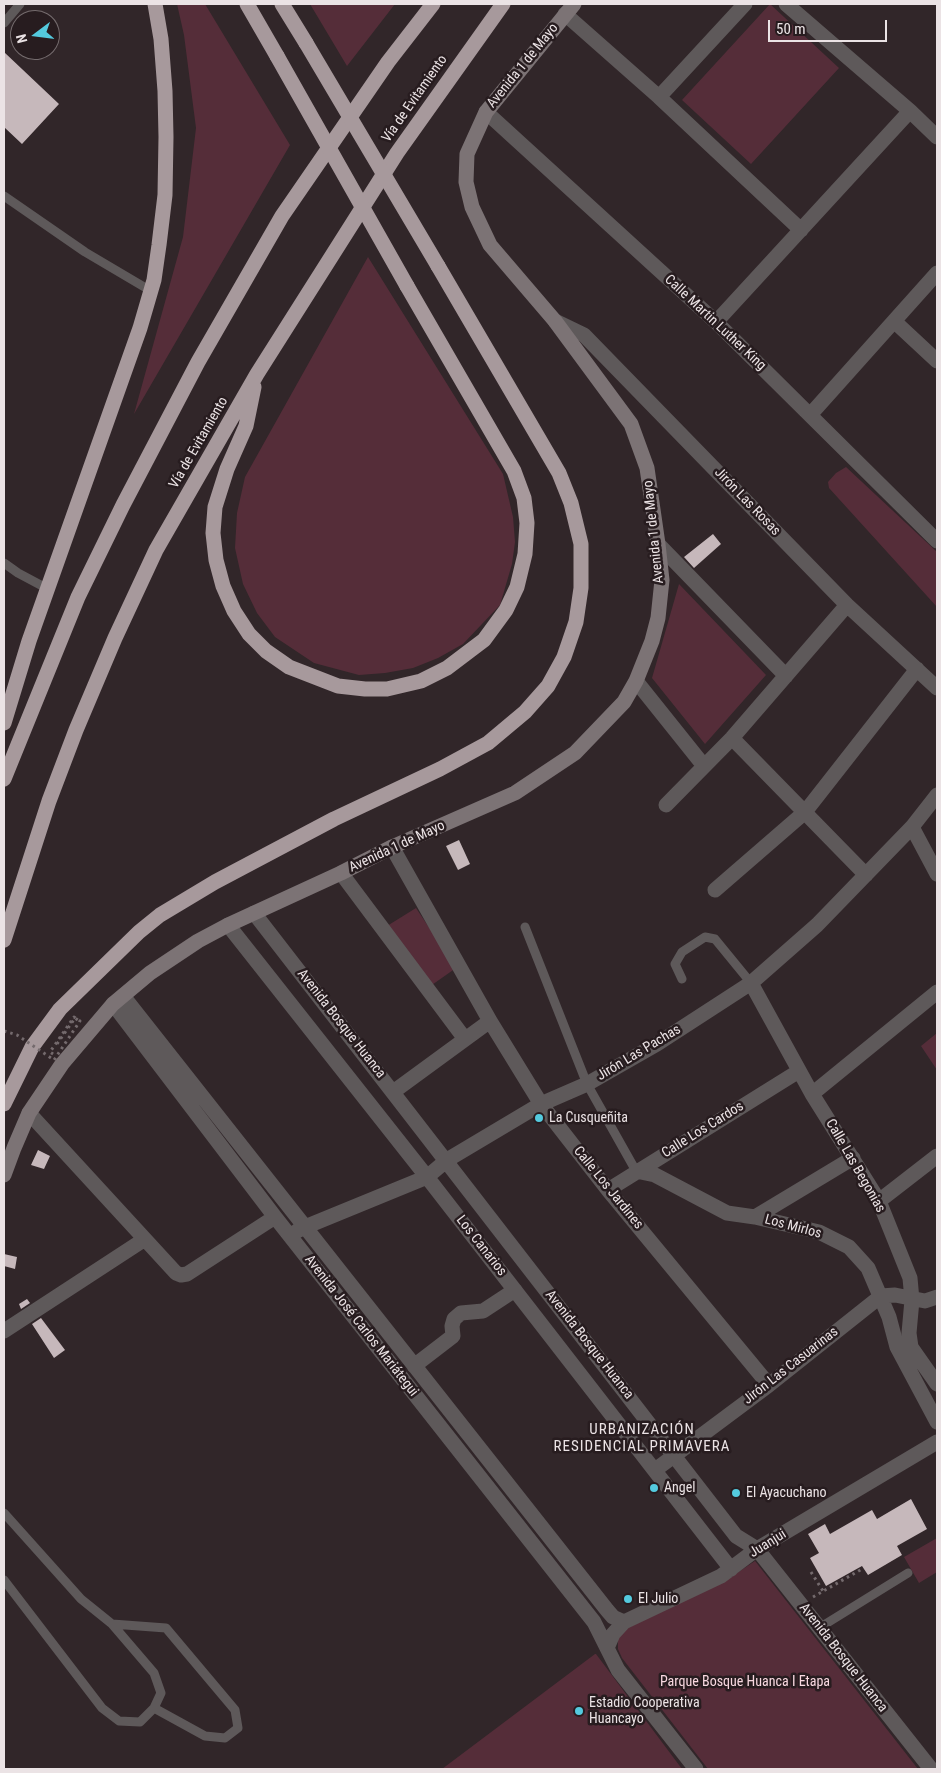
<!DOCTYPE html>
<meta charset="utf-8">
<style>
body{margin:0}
#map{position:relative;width:941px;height:1773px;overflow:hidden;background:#312629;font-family:"Roboto Condensed",sans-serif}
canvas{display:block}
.frame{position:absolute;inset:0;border:5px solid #ebe3e5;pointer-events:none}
.north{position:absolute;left:10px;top:10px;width:50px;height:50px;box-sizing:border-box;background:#271c1f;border:1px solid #756c6e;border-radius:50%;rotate:255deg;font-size:14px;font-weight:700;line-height:20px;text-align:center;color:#ebe3e5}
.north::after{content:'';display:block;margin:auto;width:18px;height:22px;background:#54cade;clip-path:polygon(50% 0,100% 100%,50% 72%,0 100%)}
.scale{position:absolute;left:768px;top:20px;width:119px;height:22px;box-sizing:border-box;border:2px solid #ebe3e5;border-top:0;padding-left:6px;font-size:15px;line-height:18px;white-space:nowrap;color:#ebe3e5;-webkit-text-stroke:4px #271c1f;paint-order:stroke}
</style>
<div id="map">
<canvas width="941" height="1773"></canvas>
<div class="frame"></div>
<div class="north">N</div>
<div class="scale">50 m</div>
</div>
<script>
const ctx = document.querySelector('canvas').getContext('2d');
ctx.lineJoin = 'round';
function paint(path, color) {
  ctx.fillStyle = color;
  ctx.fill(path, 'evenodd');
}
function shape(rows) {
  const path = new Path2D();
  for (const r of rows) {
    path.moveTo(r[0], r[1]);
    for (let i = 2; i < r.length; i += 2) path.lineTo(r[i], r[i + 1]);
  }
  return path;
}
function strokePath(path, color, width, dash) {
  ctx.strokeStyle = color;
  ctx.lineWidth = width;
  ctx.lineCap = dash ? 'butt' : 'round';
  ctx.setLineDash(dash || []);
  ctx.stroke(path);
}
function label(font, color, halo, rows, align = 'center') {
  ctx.font = font + ' "Roboto Condensed",sans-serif';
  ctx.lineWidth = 5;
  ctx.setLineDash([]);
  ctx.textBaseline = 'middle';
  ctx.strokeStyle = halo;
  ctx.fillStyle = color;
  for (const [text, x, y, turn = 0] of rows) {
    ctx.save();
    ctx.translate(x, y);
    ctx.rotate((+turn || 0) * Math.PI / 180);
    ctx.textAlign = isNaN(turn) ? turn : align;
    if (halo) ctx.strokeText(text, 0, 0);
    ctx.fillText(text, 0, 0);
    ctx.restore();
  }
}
const green = shape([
 [177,4,205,4,290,145,134,414,183,237,196,128,184,35],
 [310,4,395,4,347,66],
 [770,4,839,68,751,164,682,100],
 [368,257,503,474,513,517,515,542,512,564,500,605,463,644,438,658,413,668,385,673,359,675,314,663,275,637,257,613,243,584,235,548,237,513,245,477],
 [846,467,937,552,937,607,829,488,828,482,836,473],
 [679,584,766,675,705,744,652,678],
 [416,908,456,968,429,987,387,926],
 [937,1033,937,1070,921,1046],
 [937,1538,937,1572,919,1583,904,1557],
 [755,1561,918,1769,708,1769,622,1658,618,1649,618,1637,623,1630,725,1581],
 [596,1654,682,1769,442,1769,595,1654]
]);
const building = shape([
 [4,52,59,104,22,144,4,127],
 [713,534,721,544,694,568,684,557],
 [459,840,470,864,458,870,446,846],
 [38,1150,50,1156,44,1169,31,1165],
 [4,1254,17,1257,15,1269,4,1266],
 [27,1299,30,1303,21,1309,19,1304],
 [41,1318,65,1350,54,1358,32,1324],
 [911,1499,927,1529,897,1546,902,1555,868,1575,862,1566,826,1586,810,1558,819,1553,808,1534,825,1524,830,1534,872,1510,877,1519]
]);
const path = shape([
 [57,1044,75,1018,79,1021,78,1023],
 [811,1572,823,1591],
 [813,1597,862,1569]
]);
const lane = shape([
 [4,23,20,4],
 [4,196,85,252,151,291],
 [4,563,18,573,48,589],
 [525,927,587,1084,636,1171],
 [682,979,675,964,682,952,705,937,715,939,751,983],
 [4,1513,81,1599,112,1624,154,1673,161,1693,154,1708,140,1722,119,1721,102,1708,4,1580],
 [112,1624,166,1628,235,1710,238,1728,225,1738,205,1736,154,1708],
 [819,1628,908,1573]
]);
const street = shape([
 [786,4,910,111,937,137],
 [565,14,659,97,801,230],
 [659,97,745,4],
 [486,112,716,322,937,541],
 [555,321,584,335,847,605,937,688],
 [894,321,937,361],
 [716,322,910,111],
 [810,415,937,273],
 [658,544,786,676],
 [636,681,704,766],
 [732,738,866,875],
 [666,805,732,738,847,605],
 [912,827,937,874],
 [392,847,490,1021,541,1104,608,1190,769,1385],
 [341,873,465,1039],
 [715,890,805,812,917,669],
 [254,913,736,1536,757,1549,931,1769],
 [228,925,427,1177,731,1569],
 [751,983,812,1094,879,1201,910,1278,912,1300,909,1333,911,1347,937,1384],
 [123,996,607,1610,613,1617,624,1622],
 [113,1004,275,1217,594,1622,618,1670,696,1769],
 [393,1092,490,1021],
 [812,1094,937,992],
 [29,1113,176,1273,181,1275,187,1274,275,1217],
 [636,1171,655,1175,727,1213,755,1217,819,1232,849,1247,868,1268,889,1317,897,1347,937,1422],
 [608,1190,799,1071],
 [879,1201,937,1156],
 [755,1217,853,1158],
 [297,1231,305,1227,427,1177,447,1160,541,1104,587,1084,657,1044,751,983,817,925,912,827,937,795],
 [4,1331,145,1239],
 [414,1366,453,1336,452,1326,454,1319,461,1313,483,1311,515,1290],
 [655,1470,769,1385,881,1296,895,1295,925,1301,937,1297],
 [607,1648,613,1634,624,1622,721,1576,757,1549,937,1442]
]);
const secondary = shape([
 [4,1175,14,1148,29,1113,62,1064,113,1004,150,973,198,941,228,925,341,873,392,847,515,793,575,753,624,702,636,681,652,641,658,618,662,580,658,544,647,468,631,424,555,321,490,245,472,207,466,182,467,154,486,112,574,4]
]);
const highway = shape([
 [247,4,277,56],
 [282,4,306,43],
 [254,387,246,426,227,469,215,507,213,533,216,560,223,586,234,611,249,634,266,651,289,667,338,686,365,689,387,689,421,681,447,668,484,640,506,610,517,587,525,554,527,523,524,498,514,471,407,286],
 [4,723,29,641,140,328,154,280,159,245,165,195,166,137,165,91,161,39,155,4],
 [4,779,78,597,123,505,198,362,282,216,388,62,433,4],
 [4,940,49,801,76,730,115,638,156,550,257,374,397,153,503,4],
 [4,1104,32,1047,60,1009,139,932,160,915,215,882,334,819,440,769,488,743,525,712,548,686,564,657,576,622,581,588,581,544,571,503,559,473,438,266]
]);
const pathBridge = shape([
 [4,1031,17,1035,54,1060,80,1021,74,1017,50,1052,56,1056]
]);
const highwayBridge = shape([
 [306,43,438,266],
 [277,56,407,286]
]);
const markers = [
 [539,1118,5,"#54cade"],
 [654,1488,5,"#54cade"],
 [736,1493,5,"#54cade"],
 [628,1599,5,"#54cade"],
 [579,1711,5,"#54cade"]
];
const streetNames = [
 ["Avenida 1 de Mayo",523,66,-51],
 ["Vía de Evitamiento",415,99,-55],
 ["Calle Martin Luther King",715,323,43],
 ["Vía de Evitamiento",199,443,-60],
 ["Jirón Las Rosas",747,502,46],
 ["Avenida 1 de Mayo",654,532,-96],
 ["Avenida 1 de Mayo",397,847,-25],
 ["Avenida Bosque Huanca",341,1024,52],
 ["Jirón Las Pachas",639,1053,-31],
 ["Calle Los Cardos",703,1130,-32],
 ["Calle Las Begonias",855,1166,60],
 ["Calle Los Jardines",608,1188,51],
 ["Los Mirlos",793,1227,15],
 ["Los Canarios",481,1246,52],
 ["Avenida José Carlos Mariátegui",361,1326,52],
 ["Avenida Bosque Huanca",589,1345,52],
 ["Jirón Las Casuarinas",791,1366,-38],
 ["Juanjui",768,1544,-32],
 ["Avenida Bosque Huanca",843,1658,52]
];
const poiNames = [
 ["La Cusqueñita",549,1118],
 ["Angel",664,1488],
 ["El Ayacuchano",746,1493],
 ["El Julio",638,1599],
 ["Estadio Cooperativa",589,1703],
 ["Huancayo",589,1719]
];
const parkNames = [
 ["Parque Bosque Huanca I Etapa",745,1682]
];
const neighbourhoodNames = [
 ["URBANIZACIÓN",642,1430],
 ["RESIDENCIAL PRIMAVERA",642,1447]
];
paint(green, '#552d39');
paint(building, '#c6b8bb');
strokePath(path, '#746a6d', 3, [2.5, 4]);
strokePath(lane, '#5e595a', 9);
strokePath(street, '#5e595a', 15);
strokePath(secondary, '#7c7375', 15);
strokePath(highway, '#a7999c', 15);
strokePath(pathBridge, '#746a6d', 3, [2.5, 4]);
strokePath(highwayBridge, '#a7999c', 15);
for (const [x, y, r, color] of markers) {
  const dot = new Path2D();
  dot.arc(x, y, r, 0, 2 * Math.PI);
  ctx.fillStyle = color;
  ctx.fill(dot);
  strokePath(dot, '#271c1f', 2);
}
label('14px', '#ebe3e5', '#271c1f', streetNames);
label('14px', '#ebe3e5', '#271c1f', poiNames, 'left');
label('14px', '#f8d8e0', '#271c1f', parkNames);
ctx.letterSpacing = '1px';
label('15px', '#ebe3e5', '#271c1f', neighbourhoodNames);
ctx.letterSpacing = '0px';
</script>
